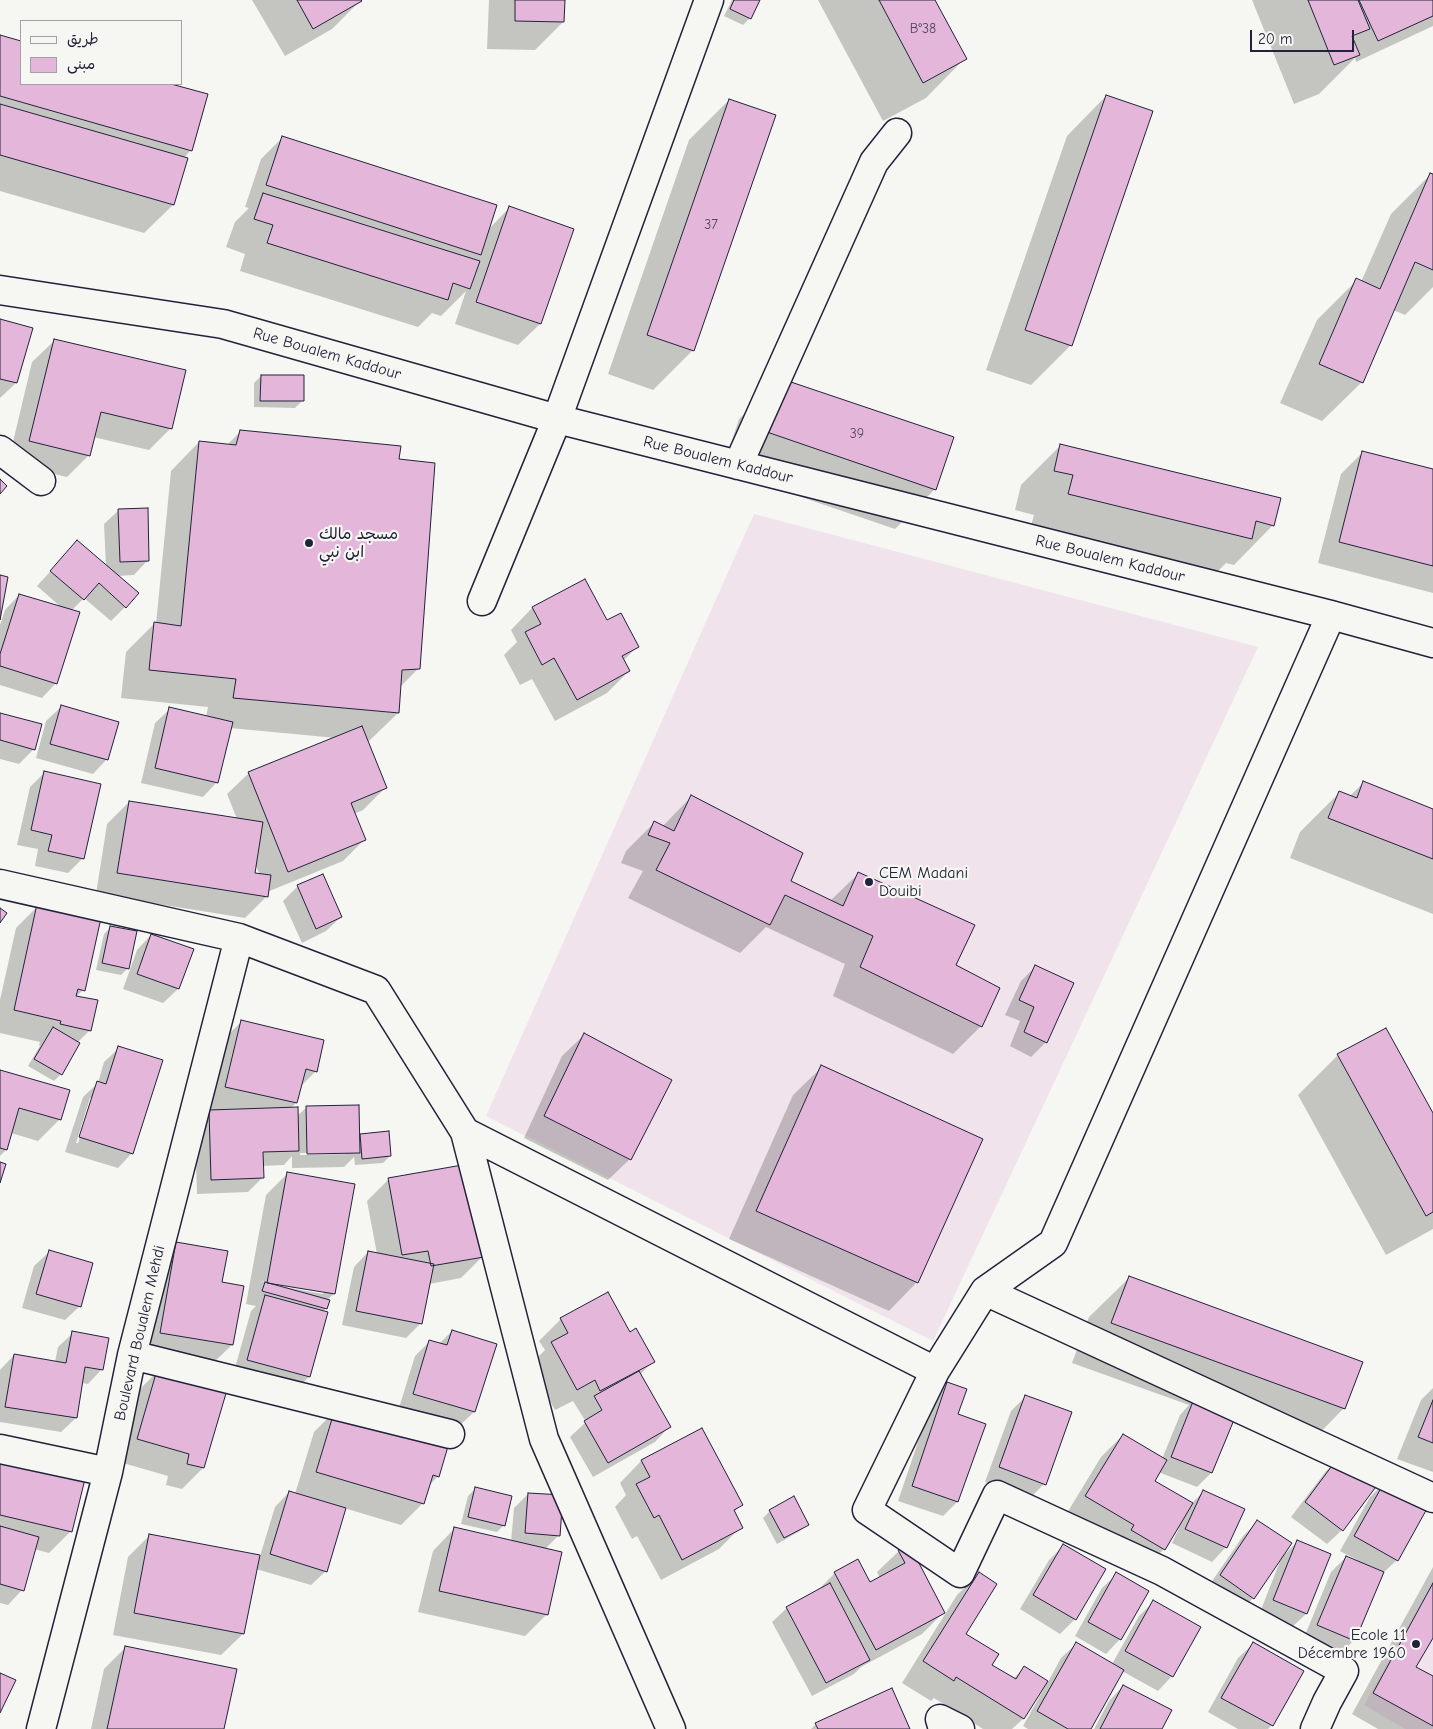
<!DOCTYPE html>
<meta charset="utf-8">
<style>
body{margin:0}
#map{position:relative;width:1433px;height:1729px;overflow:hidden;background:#f6f6f2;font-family:"Comic Neue","Playpen Sans Arabic",sans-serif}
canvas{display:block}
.legend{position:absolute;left:20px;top:20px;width:162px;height:65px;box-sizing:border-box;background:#f6f6f2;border:1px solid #a1a1a9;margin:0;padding:6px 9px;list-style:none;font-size:15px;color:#22223b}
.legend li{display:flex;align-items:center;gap:10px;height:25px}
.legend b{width:25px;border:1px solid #a1a1a9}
.scale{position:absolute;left:1250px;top:30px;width:104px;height:22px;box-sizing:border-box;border:2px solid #22223b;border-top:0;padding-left:6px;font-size:15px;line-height:18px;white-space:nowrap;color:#22223b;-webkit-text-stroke:4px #f6f6f2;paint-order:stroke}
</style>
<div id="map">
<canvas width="1433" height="1729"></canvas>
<ul class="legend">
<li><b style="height:6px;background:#f6f6f2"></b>طريق</li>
<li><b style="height:14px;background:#e3b6da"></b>مبنى</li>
</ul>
<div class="scale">20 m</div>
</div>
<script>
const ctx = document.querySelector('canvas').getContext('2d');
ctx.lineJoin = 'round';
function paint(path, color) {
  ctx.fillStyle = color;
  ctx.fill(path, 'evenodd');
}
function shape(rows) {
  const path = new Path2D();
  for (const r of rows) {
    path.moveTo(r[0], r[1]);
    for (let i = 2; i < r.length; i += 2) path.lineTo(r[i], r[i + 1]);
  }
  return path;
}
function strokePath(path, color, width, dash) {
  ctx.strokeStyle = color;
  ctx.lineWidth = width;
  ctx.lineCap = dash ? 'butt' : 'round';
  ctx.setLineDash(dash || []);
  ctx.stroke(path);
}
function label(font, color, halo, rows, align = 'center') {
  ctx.font = font + ' "Comic Neue","Playpen Sans Arabic",sans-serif';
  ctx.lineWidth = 4.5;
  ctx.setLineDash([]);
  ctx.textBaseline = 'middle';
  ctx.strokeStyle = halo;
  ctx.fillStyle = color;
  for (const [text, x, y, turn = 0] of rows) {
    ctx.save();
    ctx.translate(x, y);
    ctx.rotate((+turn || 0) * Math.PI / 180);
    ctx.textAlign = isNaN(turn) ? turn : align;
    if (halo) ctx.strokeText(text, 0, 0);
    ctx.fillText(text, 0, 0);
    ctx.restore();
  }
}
const built = shape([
 [754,514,1258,647,933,1341,486,1116],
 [1433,1582,1433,1729,1405,1729,1364,1705]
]);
const shadow = shape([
 [252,0,359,0,360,1,332,29,285,56],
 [489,0,564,0,563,22,535,50,487,49],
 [732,0,759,0,750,18,743,25,724,16],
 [818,0,934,0,965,58,926,98,883,121],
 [1252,0,1433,0,1433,26,1356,62,1355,58,1319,94,1294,104],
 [0,36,21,42,21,84,167,84,206,95,190,151,184,158,186,158,173,205,144,233,0,191],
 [1106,96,1152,111,1070,346,1031,385,986,370,1067,136],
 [729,100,693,350,653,390,608,374,689,140],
 [283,137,488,230,509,208,540,324,518,345,455,324,466,291,441,316,432,313,418,327,240,271,245,254,226,247,235,222,249,208,245,207,261,159],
 [1431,174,1433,175,1433,287,1405,315,1393,310,1362,382,1322,421,1280,403,1317,320,1357,280,1361,282,1391,214],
 [0,320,31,329,16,383,0,398],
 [54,341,171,428,149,450,93,437,89,455,67,477,8,463,32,362],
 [261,376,302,401,295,408,254,407,254,383],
 [779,379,935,489,895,529,722,470,739,419],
 [240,432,397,460,419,668,400,687,398,713,369,741,366,741,385,788,363,810,354,814,364,840,343,861,267,892,267,896,245,918,96,894,107,824,129,802,237,819,227,794,249,773,336,738,230,728,217,782,203,797,141,783,155,723,170,709,206,717,208,707,121,698,126,652,154,624,156,624,171,471,199,442,226,446],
 [255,864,260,875,254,874],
 [1061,445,1273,525,1234,565,1226,563,1211,578,1029,533,1034,515,1015,510,1021,485],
 [1362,453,1433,471,1433,593,1318,563,1341,474],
 [119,510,148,560,134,575,117,576,125,607,111,621,84,598,71,611,56,683,42,698,0,685,0,625,5,610,19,595,62,608,37,586,78,541,106,566,104,524],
 [584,580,606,622,638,646,623,661,629,671,607,693,555,721,532,679,520,685,504,655,517,642,511,630,532,608],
 [61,707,107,759,93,774,36,758,46,721],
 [0,714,34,749,19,764,0,759],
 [45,772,83,858,68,873,35,866,38,849,17,845,30,787],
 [1363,783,1433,810,1433,914,1290,858,1300,832,1340,792,1350,796],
 [691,797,789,881,830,901,859,873,955,966,981,1026,953,1054,833,996,845,964,766,927,740,953,628,898,643,871,621,863,626,851,654,823,662,827],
 [298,886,341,917,326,931,302,943,283,901],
 [38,906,83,990,76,997,90,1030,77,1043,61,1074,54,1081,28,1066,40,1046,39,1045,40,1042,0,1033,0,1000,16,928],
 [111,927,128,968,121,975,96,970,104,934],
 [151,935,178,989,163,1003,123,989,137,950],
 [1035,967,1046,1042,1031,1057,1010,1046,1020,1021,1005,1015,1021,981],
 [241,1022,316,1071,300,1087,296,1103,290,1109,297,1116,306,1108,358,1137,360,1135,390,1156,383,1163,355,1165,354,1157,344,1167,292,1168,292,1156,284,1165,262,1166,263,1177,248,1192,197,1194,195,1126,212,1110,204,1108,220,1043],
 [346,1152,346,1154,300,1155,300,1153],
 [584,1035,630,1159,608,1180,524,1138,562,1056],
 [119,1048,132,1153,118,1168,65,1152,83,1097,98,1083,104,1062],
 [90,1098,93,1098,78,1143,76,1143],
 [1338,1055,1433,1116,1433,1229,1386,1255,1298,1095],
 [822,1067,917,1282,889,1311,729,1239,793,1095],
 [0,1072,60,1119,38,1141,11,1133,6,1150,0,1156],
 [288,1173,334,1294,327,1300,326,1308,323,1312,309,1377,294,1391,233,1375,251,1311,256,1306,246,1304,266,1195],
 [262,1281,324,1291,323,1294,267,1284],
 [389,1179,483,1256,461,1278,429,1284,421,1323,406,1338,342,1325,354,1267,368,1252,377,1254,367,1201],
 [177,1243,221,1283,232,1345,210,1366,139,1354,155,1265],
 [49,1252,80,1306,65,1320,22,1308,34,1266],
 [1129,1278,1344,1408,1305,1448,1232,1421,1211,1473,1197,1487,1158,1472,1153,1481,1191,1504,1204,1491,1226,1547,1212,1562,1172,1543,1179,1528,1177,1527,1164,1549,1142,1571,1064,1518,1101,1457,1123,1435,1162,1459,1180,1415,1189,1405,1072,1363,1089,1317],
 [561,1319,629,1334,653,1361,640,1375,669,1427,655,1442,593,1477,570,1437,586,1422,573,1401,555,1410,530,1365,545,1350,539,1341],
 [452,1331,495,1345,474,1412,459,1426,399,1408,415,1356,430,1341,439,1344],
 [73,1333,102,1369,88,1384,82,1383,76,1418,61,1432,0,1422,0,1370,14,1355,55,1362,58,1347],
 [158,1371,203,1468,182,1489,166,1485,168,1476,116,1461,136,1393],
 [948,1384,956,1414,957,1502,943,1516,898,1501,933,1398],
 [1433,1388,1433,1472,1397,1459,1421,1400],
 [1026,1396,1044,1484,1030,1498,985,1482,1011,1411],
 [335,1411,438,1476,428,1487,423,1503,401,1525,344,1508,326,1571,311,1585,256,1569,243,1634,221,1655,113,1635,128,1557,150,1535,260,1556,275,1507,289,1492,295,1494,314,1432],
 [701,1429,741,1505,733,1513,741,1527,719,1549,661,1580,637,1536,632,1539,615,1507,626,1495,620,1483,641,1461],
 [1340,1457,1342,1530,1327,1544,1291,1517,1326,1471],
 [0,1460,71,1531,49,1553,34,1549,22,1590,8,1605,0,1603],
 [1385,1482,1397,1560,1382,1574,1354,1640,1340,1655,1303,1640,1331,1572,1346,1557,1356,1562,1357,1560,1340,1551,1370,1497],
 [475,1489,504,1525,497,1532,461,1524,468,1496],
 [528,1494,559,1535,545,1549,547,1614,525,1636,418,1612,433,1551,454,1529,511,1542,514,1508],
 [770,1511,807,1524,800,1531,777,1544,763,1518],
 [1257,1522,1284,1555,1298,1541,1330,1555,1306,1614,1291,1628,1259,1615,1282,1556,1253,1598,1239,1612,1206,1590,1243,1536],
 [1064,1545,1075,1619,1060,1634,1020,1609,1049,1560],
 [899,1551,944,1612,922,1634,861,1667,854,1674,812,1696,772,1622,787,1608,815,1593,835,1573,870,1584,880,1578,877,1572],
 [1433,1567,1433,1636,1414,1667,1433,1677,1433,1729,1378,1729,1352,1714],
 [979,1574,964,1634,990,1666,1013,1679,1024,1668,1048,1682,1061,1658,1076,1644,1112,1664,1139,1616,1153,1602,1172,1676,1158,1691,1122,1671,1089,1729,1028,1729,1023,1726,1046,1685,1045,1683,1023,1719,1012,1729,983,1729,934,1698,931,1701,902,1683,957,1595],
 [1117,1574,1120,1639,1106,1654,1075,1636,1102,1588],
 [1253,1644,1272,1725,1268,1729,1238,1729,1208,1712,1238,1658],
 [126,1647,223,1729,91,1729,104,1669],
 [1123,1686,1160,1729,1094,1729,1109,1701],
 [816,1724,909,1729,811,1729]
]);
const building = shape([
 [297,0,361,0,362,1,313,29,297,0],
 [515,0,565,0,564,22,515,21,515,0],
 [734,0,760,0,751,19,730,9,734,0],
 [879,0,935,0,967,59,923,83,879,0],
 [1308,0,1358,0,1370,29,1352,36,1360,55,1334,65,1308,0],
 [1359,0,1433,0,1433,16,1378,41,1359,0],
 [0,35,21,41,21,84,171,84,208,94,192,151,0,96,0,35],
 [1106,95,1153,111,1072,346,1025,330,1106,95],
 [729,99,776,115,694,351,647,335,729,99],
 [0,104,188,158,174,205,0,155,0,104],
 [282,136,497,205,481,255,266,185,282,136],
 [1430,173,1433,174,1433,270,1415,262,1363,383,1319,364,1356,278,1380,289,1430,173],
 [263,193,480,261,470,289,453,283,448,300,267,243,273,225,254,219,263,193],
 [509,206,574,229,541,324,476,302,509,206],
 [0,319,33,328,17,383,0,379,0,319],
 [54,339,186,370,172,429,101,412,90,456,29,441,54,339],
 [261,375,304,375,304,401,260,401,261,375],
 [779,378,954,437,936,490,761,430,779,378],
 [240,430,401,446,399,459,435,463,420,669,402,670,399,713,233,698,236,679,149,670,154,622,181,626,199,441,236,445,240,430],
 [1060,444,1281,498,1274,526,1256,521,1252,539,1068,494,1073,475,1054,471,1060,444],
 [1362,451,1433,469,1433,566,1339,542,1362,451],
 [0,479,7,486,0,494,0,479],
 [148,508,149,561,120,562,118,509,148,508],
 [77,540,139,593,126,608,99,583,84,600,50,571,77,540],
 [0,575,8,577,0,620,0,575],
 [585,579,607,620,621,613,639,647,622,656,630,671,577,700,554,658,542,665,525,632,541,624,532,607,585,579],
 [19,594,80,612,57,684,0,666,0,654,19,594],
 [61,705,119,722,108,760,50,744,61,705],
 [169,707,233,722,218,783,155,768,169,707],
 [0,713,42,724,35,750,0,740,0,713],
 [362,726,387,788,351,803,366,840,288,872,248,772,362,726],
 [44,771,101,784,84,859,48,851,52,835,31,830,44,771],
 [1363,781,1433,809,1433,859,1328,818,1339,791,1357,798,1363,781],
 [691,795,803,853,791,881,843,906,858,872,975,925,956,965,1000,988,982,1027,860,967,873,936,785,895,770,925,656,870,670,843,648,835,654,821,674,831,691,795],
 [129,801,263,822,255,873,271,875,268,897,117,873,129,801],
 [323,874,342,917,316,929,297,885,323,874],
 [37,904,101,918,85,991,78,989,76,996,98,1000,91,1031,60,1024,61,1021,14,1010,37,904],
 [0,908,7,913,0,923,0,908],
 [110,926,137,931,129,969,102,963,110,926],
 [151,934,194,949,179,989,137,974,151,934],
 [1035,965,1074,983,1047,1043,1024,1032,1034,1007,1019,1000,1035,965],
 [241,1020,324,1040,317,1072,306,1069,297,1103,225,1087,241,1020],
 [53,1027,80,1043,62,1075,34,1059,53,1027],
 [1386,1028,1433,1113,1433,1212,1426,1216,1337,1054,1386,1028],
 [584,1033,672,1080,631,1160,544,1116,584,1033],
 [118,1046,163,1060,133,1154,79,1137,97,1081,106,1084,118,1046],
 [821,1065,983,1139,918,1283,756,1211,821,1065],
 [0,1070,70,1090,61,1120,19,1108,7,1150,0,1148,0,1070],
 [359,1105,360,1153,307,1154,306,1106,359,1105],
 [298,1107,299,1151,263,1152,264,1178,211,1180,209,1110,298,1107],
 [389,1131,391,1156,362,1159,360,1134,389,1131],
 [0,1162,6,1164,0,1183,0,1162],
 [468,1164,484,1257,431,1266,428,1251,402,1255,388,1178,468,1164],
 [287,1172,355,1184,335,1294,267,1283,287,1172],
 [176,1242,228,1251,222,1282,244,1286,233,1345,160,1333,176,1242],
 [49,1250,93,1263,81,1307,36,1294,49,1250],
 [368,1251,434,1264,422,1324,356,1311,368,1251],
 [1129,1276,1363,1362,1345,1409,1111,1323,1129,1276],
 [265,1282,330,1300,327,1309,262,1291,265,1282],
 [608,1292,630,1332,636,1328,655,1362,600,1391,595,1380,577,1390,551,1342,568,1333,560,1318,608,1292],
 [265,1295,328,1312,310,1377,247,1360,265,1295],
 [452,1330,497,1344,475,1412,413,1394,429,1340,447,1345,452,1330],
 [72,1331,109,1338,103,1370,85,1367,77,1418,5,1407,14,1354,66,1363,72,1331],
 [157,1370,227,1390,204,1468,187,1464,189,1454,137,1439,157,1370],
 [639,1371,671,1427,608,1463,584,1421,602,1410,594,1396,639,1371],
 [947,1382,967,1389,958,1414,986,1424,958,1502,912,1486,947,1382],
 [1025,1395,1072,1412,1046,1485,999,1467,1025,1395],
 [1194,1399,1236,1415,1212,1473,1171,1457,1194,1399],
 [1433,1400,1433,1443,1418,1437,1433,1400],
 [335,1409,449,1443,439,1477,433,1475,424,1504,316,1472,335,1409],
 [702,1428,743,1505,734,1510,743,1528,682,1560,659,1515,654,1518,636,1484,650,1477,641,1460,702,1428],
 [1123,1434,1167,1460,1155,1481,1193,1503,1165,1550,1131,1530,1134,1525,1085,1496,1123,1434],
 [1340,1455,1378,1484,1343,1531,1305,1502,1340,1455],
 [0,1459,85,1479,72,1532,0,1515,0,1459],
 [1385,1481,1429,1505,1398,1561,1354,1536,1385,1481],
 [475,1487,512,1496,505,1526,468,1517,475,1487],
 [1203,1490,1245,1509,1227,1548,1185,1529,1203,1490],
 [289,1491,346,1508,327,1572,270,1554,289,1491],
 [528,1493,563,1495,560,1536,525,1533,528,1493],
 [794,1496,809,1525,784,1538,769,1510,794,1496],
 [1257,1520,1292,1543,1254,1599,1220,1575,1257,1520],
 [0,1526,39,1537,24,1591,0,1584,0,1526],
 [454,1527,562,1552,548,1615,439,1591,454,1527],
 [149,1534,260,1555,244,1634,134,1613,149,1534],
 [1297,1540,1331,1554,1307,1614,1273,1600,1297,1540],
 [909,1544,945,1613,876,1650,834,1572,858,1559,870,1582,905,1563,898,1550,909,1544],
 [1063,1544,1106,1569,1076,1620,1033,1595,1063,1544],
 [1346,1556,1384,1572,1355,1641,1317,1625,1346,1556],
 [979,1572,997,1584,966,1634,999,1654,992,1665,1016,1679,1024,1666,1048,1681,1024,1719,956,1677,954,1681,923,1661,979,1572],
 [1116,1572,1149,1591,1121,1640,1088,1622,1116,1572],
 [830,1583,870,1660,826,1683,786,1607,830,1583],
 [1433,1583,1433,1638,1416,1667,1433,1676,1433,1726,1373,1693,1433,1583],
 [1153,1600,1201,1627,1173,1677,1125,1651,1153,1600],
 [1076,1642,1124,1670,1091,1729,1068,1729,1037,1711,1076,1642],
 [1253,1642,1304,1671,1273,1726,1221,1698,1253,1642],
 [125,1646,237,1669,224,1729,107,1729,125,1646],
 [0,1673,16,1680,0,1713,0,1673],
 [1123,1685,1172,1710,1162,1729,1100,1729,1123,1685],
 [892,1688,910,1729,818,1729,815,1723,892,1688]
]);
const minor = shape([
 [0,290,223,324,557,419,1331,615,1433,643],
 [0,450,41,481],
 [738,465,874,162,897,133],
 [482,601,557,419,709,0],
 [0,884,239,938,376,990,465,1132,544,1439,671,1729],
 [465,1132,935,1371,985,1291,1053,1243,1331,615],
 [985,1291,1433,1498],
 [132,1355,450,1434],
 [935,1371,867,1510,960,1573,997,1495,1162,1571,1344,1671,1327,1702,1315,1729],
 [0,1449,108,1472],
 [41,1729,108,1472,132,1355,239,938],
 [943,1729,940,1719,960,1729]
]);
const markers = [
 [309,543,5,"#22223b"],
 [869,882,5,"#22223b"],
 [1416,1644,5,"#22223b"]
];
const numberNames = [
 ["B°38",923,29],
 ["37",711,225],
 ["39",857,434]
];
const streetNames = [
 ["Rue Boualem Kaddour",327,354,16],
 ["Rue Boualem Kaddour",718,460,14],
 ["Rue Boualem Kaddour",1110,559,14],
 ["Boulevard Boualem Mehdi",140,1333,-77]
];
const poiNames = [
 ["مسجد مالك",319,534],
 ["ابن نبي",319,552],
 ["CEM Madani",879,873],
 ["Douibi",879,891],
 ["Ecole 11",1406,1635,"right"],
 ["Décembre 1960",1406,1653,"right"]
];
paint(built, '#f0e3eb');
paint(shadow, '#0003');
paint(building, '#e3b6da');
strokePath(building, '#22223b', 1);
strokePath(minor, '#22223b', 31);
strokePath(minor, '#f6f6f2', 28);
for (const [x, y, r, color] of markers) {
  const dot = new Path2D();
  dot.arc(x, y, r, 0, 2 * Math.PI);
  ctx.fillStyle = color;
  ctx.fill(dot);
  strokePath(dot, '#f6f6f2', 2);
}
label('14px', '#524763', null, numberNames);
label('16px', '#22223b', '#f6f6f2', streetNames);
label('16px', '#22223b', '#f6f6f2', poiNames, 'left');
</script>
